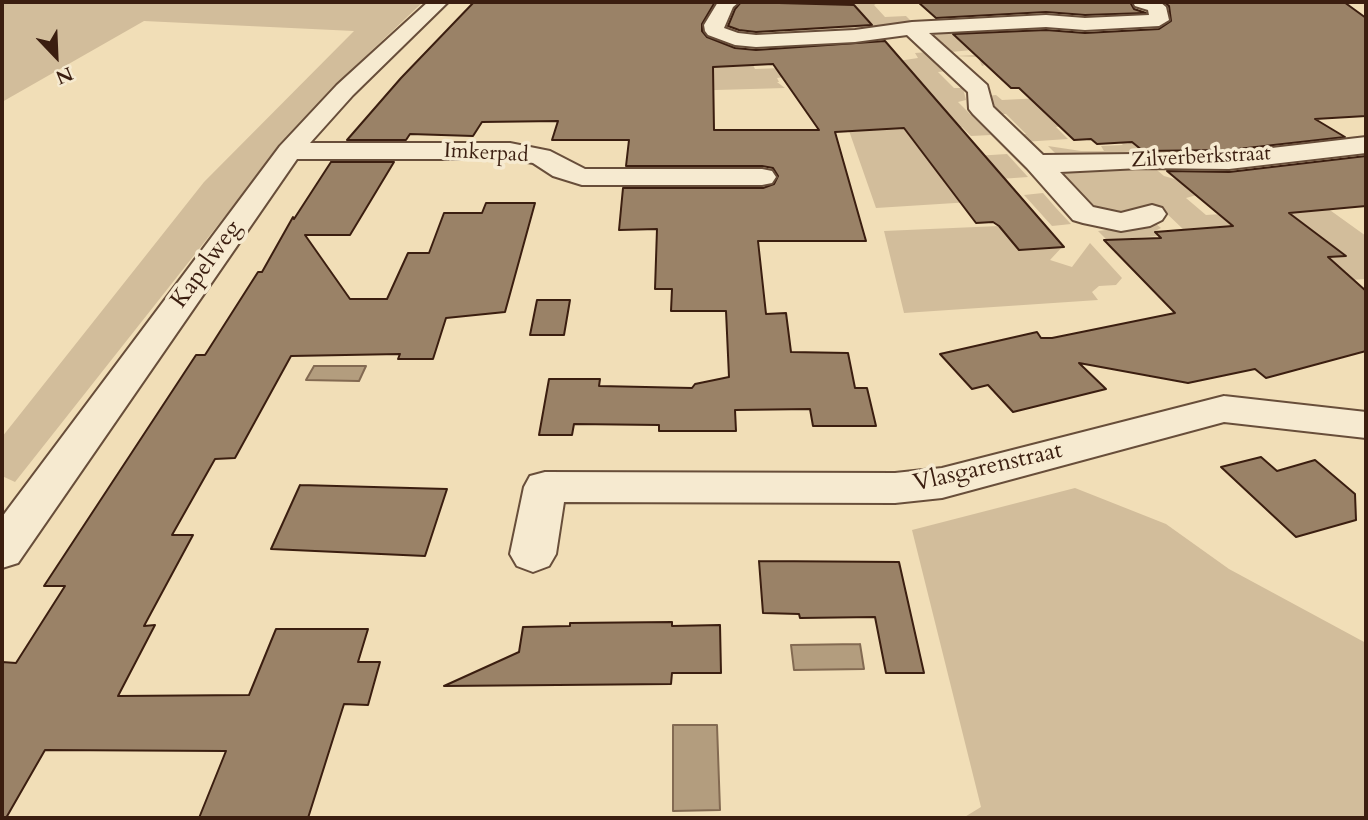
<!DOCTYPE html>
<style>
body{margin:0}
#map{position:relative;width:1368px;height:820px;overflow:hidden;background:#f1deb7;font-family:Cardo,serif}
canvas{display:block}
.frame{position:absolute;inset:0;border:4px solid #3b1e10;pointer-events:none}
.north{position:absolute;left:21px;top:21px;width:70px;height:70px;-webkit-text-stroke:5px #f6ead0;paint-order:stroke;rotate:157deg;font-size:19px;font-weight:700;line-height:28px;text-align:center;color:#3b1e10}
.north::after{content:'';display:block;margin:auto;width:24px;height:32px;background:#3b1e10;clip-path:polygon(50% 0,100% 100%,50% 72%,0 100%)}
</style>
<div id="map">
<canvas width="1368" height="820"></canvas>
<div class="frame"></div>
<div class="north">N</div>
</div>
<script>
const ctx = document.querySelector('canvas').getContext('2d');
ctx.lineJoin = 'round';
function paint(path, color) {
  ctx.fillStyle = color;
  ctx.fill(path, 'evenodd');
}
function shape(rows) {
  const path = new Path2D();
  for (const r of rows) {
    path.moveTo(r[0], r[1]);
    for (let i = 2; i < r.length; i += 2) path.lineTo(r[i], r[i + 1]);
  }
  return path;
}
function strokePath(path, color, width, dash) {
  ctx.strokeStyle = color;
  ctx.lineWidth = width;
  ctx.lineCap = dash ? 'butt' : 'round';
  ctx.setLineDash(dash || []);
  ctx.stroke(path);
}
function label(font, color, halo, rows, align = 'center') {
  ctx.font = font + ' Cardo,serif';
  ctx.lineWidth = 7;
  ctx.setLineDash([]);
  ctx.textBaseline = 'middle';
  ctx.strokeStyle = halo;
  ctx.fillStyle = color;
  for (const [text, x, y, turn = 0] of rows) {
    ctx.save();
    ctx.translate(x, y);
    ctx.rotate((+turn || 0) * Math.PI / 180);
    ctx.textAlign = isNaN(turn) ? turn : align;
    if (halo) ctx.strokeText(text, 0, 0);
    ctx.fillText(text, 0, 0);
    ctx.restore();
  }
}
const green = shape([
 [2,2,423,2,332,88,278,149,15,482,2,476,2,437,204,182,354,31,144,21,2,102],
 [821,2,820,4,792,3,879,2,874,5,885,17,906,16,914,24,878,26,836,33,832,30,796,32,798,35,787,36,784,30,820,16,762,32,765,37,751,37,724,27,726,19,734,20,740,8,732,7,738,3,851,9,851,5],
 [1032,25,1060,45,1068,45,1078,52,1096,51,1129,79,1102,80,1094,74,1052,76,1041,66,1030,67,1015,55,982,66,978,57,955,56,1038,52,1045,57,1061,56,1056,51,1065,50,1060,45,1026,48,1017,39,986,40,963,41,972,50,951,52,946,46,940,47,931,36,935,32,945,29,954,32,1005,29,1003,26],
 [869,40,891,62,918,58,915,53,929,52,947,71,938,72,954,88,963,88,966,100,958,102,991,135,971,136,962,127,908,132,927,159,1007,154,1028,177,986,180,971,202,876,208,847,125,857,124,861,131,881,129,814,42],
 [743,45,755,69,781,68,784,77,777,78,779,82,777,82,785,88,546,95,729,46],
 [996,95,1002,100,1061,97,1069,125,1056,127,1068,139,1023,142,1016,135,1026,134,1006,114,997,114,985,96],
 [1114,137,1163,150,1063,155,1056,154,1048,146,1081,151,1104,151,1101,146,1123,145],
 [1151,165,1164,176,1192,184,1204,193,1186,198,1206,215,1253,212,1205,250,1163,210,1146,206,1130,214,1098,213,1058,175,1067,170],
 [1043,193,1056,208,1071,224,1052,226,1024,195],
 [1327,208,1366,236,1366,279,1351,280,1323,258,1344,255,1326,241,1315,242,1272,209],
 [1156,224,1161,228,1155,231,1159,236,1107,240,1098,231],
 [999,226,1019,250,1063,246,1050,260,1072,267,1090,243,1122,278,1116,285,1099,286,1092,292,1098,300,904,313,884,231],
 [1075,488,1166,524,1229,569,1366,643,1366,818,963,818,981,807,912,530]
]);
const water = shape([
 [314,366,366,366,359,381,306,380,314,366],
 [860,644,864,669,794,670,791,645,860,644],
 [673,725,717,725,720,810,673,811,673,725]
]);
const building = shape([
 [474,2,715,2,702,24,702,31,707,37,735,48,756,50,885,41,1064,247,1019,250,999,226,993,222,976,223,904,128,835,132,866,241,758,241,766,314,786,313,791,352,848,353,855,388,867,388,876,426,813,426,810,409,735,410,736,431,659,431,659,425,574,424,572,435,539,435,549,379,600,379,599,386,692,388,695,384,729,377,726,311,671,311,672,289,655,289,657,229,619,230,623,188,763,188,774,184,778,176,773,168,762,166,626,166,629,140,552,140,558,121,482,122,473,136,410,134,406,140,347,140,401,78,474,2],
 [773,64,819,130,714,130,713,67,773,64],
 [741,2,854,5,872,25,756,32,739,30,728,26,735,9,741,2],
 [918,2,1130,2,1134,9,1146,13,1085,15,1046,12,936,18,918,2],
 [1164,2,1344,2,1366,18,1366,116,1315,119,1345,137,1229,150,1143,151,1132,142,1097,144,1091,139,1074,140,1019,88,1011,88,953,34,1046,30,1085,33,1159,29,1171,21,1169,6,1164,2],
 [1366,156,1366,206,1289,213,1346,256,1328,257,1366,291,1366,351,1266,378,1255,369,1188,383,1079,363,1106,389,1013,412,988,385,972,389,940,354,1037,332,1041,338,1052,338,1175,313,1104,240,1161,238,1155,232,1233,226,1167,171,1229,172,1366,156],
 [331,162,394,162,350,235,305,235,350,299,387,299,408,253,429,253,444,213,482,213,486,203,535,203,505,312,446,318,433,359,398,359,400,354,291,356,235,458,215,459,172,535,193,535,144,626,155,625,118,696,249,695,276,629,368,629,358,662,380,662,368,705,344,704,308,818,199,818,226,751,45,750,6,818,2,818,2,662,16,663,65,586,44,586,196,355,205,355,258,272,262,272,293,217,294,219,331,162],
 [537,300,570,300,564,335,530,335,537,300],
 [1261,457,1277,471,1315,460,1355,494,1356,520,1296,537,1221,467,1261,457],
 [300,485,447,489,425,556,271,549,300,485],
 [759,561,899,562,924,673,886,673,875,617,800,618,799,614,763,613,759,561],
 [672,622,672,626,720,625,721,673,672,673,671,684,444,686,519,652,523,627,570,626,570,623,672,622]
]);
const minor = shape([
 [428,2,448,2,353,95,310,143,510,143,550,151,585,169,762,169,772,171,776,177,772,183,762,185,582,185,553,176,533,163,510,159,297,159,18,563,2,568,2,517,280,146,337,85,428,2],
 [718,2,739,2,733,7,724,28,738,33,756,35,855,30,912,22,1046,15,1085,18,1149,15,1148,10,1135,6,1133,2,1160,2,1166,7,1169,20,1159,26,1085,30,1046,27,929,33,987,85,993,107,1043,155,1229,153,1366,137,1366,153,1229,169,1140,168,1060,172,1093,207,1121,213,1152,205,1162,208,1166,214,1162,220,1150,226,1121,231,1083,223,1073,220,1027,168,973,114,969,109,968,92,907,35,855,42,756,47,735,45,708,35,705,31,704,25,718,2],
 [1224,396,1366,412,1366,438,1224,422,942,498,895,503,564,502,556,554,549,566,533,572,517,566,510,554,524,487,530,476,545,472,895,473,942,468,1224,396]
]);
const farStreetnames = [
 ["Imkerpad",486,154,3],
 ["Zilverberkstraat",1201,158,-3]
];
const streetNames = [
 ["Kapelweg",207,265,-54],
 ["Vlasgarenstraat",988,468,-13]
];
paint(green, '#d2bd9b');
paint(water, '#b39d7e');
strokePath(water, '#836a52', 2);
paint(building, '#9a8267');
strokePath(building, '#3b1e10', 2);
strokePath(minor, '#684e3a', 4);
paint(minor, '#f6ead0');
label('21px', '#3b1e10', '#f6ead0', farStreetnames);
label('24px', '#3b1e10', '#f6ead0', streetNames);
</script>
